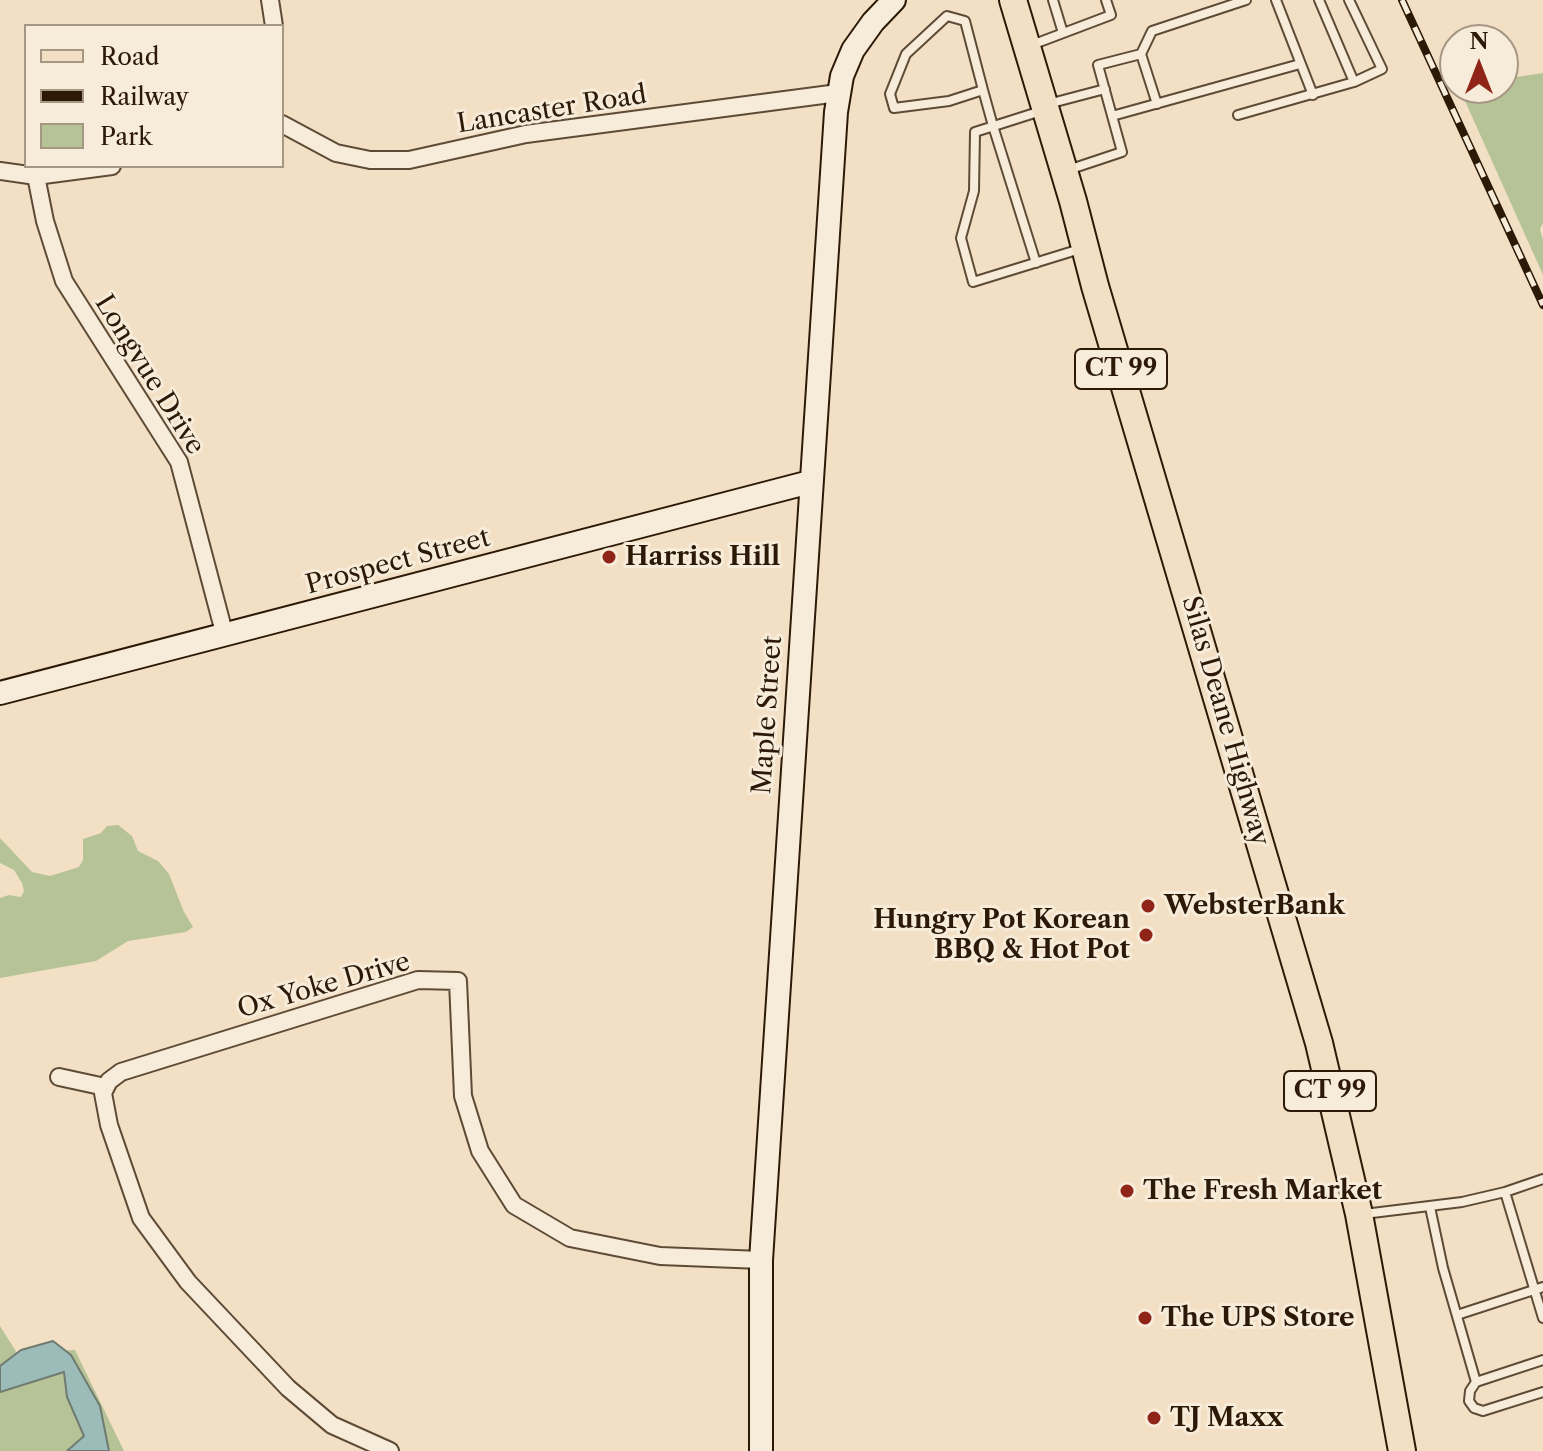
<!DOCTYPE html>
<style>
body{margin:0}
#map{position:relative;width:1543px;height:1451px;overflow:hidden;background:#f3e0c4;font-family:"Libre Caslon Text",serif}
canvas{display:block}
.legend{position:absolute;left:24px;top:24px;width:260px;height:144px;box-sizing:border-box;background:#f7ebd9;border:2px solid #a69785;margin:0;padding:10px 14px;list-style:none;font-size:24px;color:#2c1906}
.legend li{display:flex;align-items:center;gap:16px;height:40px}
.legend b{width:40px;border:2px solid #a69785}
.north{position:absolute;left:1439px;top:24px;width:80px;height:80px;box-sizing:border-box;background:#f7ebd9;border:2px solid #a69785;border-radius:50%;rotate:0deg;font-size:22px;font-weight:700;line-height:32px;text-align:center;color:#2c1906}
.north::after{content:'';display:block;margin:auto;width:28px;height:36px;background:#8f2418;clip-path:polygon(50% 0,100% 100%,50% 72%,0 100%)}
</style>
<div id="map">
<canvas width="1543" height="1451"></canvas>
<ul class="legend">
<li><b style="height:10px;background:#f3e0c4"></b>Road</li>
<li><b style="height:10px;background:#2c1906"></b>Railway</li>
<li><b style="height:22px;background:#b6c397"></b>Park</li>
</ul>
<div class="north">N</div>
</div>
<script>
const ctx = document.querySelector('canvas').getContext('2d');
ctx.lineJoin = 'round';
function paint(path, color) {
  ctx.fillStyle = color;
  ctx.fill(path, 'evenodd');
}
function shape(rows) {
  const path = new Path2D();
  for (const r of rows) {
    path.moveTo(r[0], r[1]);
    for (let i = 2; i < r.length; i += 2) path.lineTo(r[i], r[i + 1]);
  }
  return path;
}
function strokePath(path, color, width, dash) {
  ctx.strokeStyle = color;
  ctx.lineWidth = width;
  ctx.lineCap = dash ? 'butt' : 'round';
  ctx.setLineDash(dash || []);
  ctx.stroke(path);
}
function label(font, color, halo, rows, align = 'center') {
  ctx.font = font + ' "Libre Caslon Text",serif';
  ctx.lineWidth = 6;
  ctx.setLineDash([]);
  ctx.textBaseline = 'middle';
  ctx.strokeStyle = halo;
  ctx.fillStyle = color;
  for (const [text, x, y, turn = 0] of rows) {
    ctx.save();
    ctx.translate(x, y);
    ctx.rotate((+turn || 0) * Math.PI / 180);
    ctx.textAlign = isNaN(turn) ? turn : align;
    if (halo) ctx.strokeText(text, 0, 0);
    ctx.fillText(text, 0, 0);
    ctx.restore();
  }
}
const green = shape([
 [1543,73,1543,223,1540,229,1543,240,1543,275,1461,92,1462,88,1503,88,1503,79],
 [118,825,132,836,138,851,158,861,169,874,184,912,193,927,186,932,128,941,96,961,0,978,0,898,9,895,21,897,24,891,22,883,14,870,0,863,0,838,32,872,50,876,79,867,83,860,83,839,101,833,107,826],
 [0,1326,17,1353,75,1350,124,1451,0,1451]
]);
const water = shape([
 [53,1341,71,1355,100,1406,109,1451,67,1451,84,1436,67,1397,64,1372,0,1392,0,1366,21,1350,53,1341]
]);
const lane = shape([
 [1053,0,1063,33],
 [1276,0,1313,95],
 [1319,0,1354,82],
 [1029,46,1111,15,1106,0],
 [983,90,949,101,894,108,890,94,906,54,947,16,965,21,983,90,993,126,1036,263],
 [1048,104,1105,89],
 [1157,104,1141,54,1152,31,1246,0],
 [1041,111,975,132,974,191,961,238,973,282,1080,249],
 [1238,115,1354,82,1382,69,1349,0],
 [1112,116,1300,64],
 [1068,170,1122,152,1098,65,1141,54],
 [1505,1192,1543,1318],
 [1430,1207,1443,1268,1476,1382],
 [1364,1214,1462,1202,1505,1192,1543,1179],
 [1457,1315,1543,1287],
 [1543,1360,1476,1382,1470,1391,1469,1401,1474,1408,1483,1411,1543,1392]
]);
const street = shape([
 [270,0,274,26],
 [282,124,336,153,370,160,409,160,526,134,838,93],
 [0,171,36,176,112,166],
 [36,176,45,221,64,281,179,462,225,636],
 [59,1077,105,1087],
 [390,1451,332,1425,288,1388,188,1282,141,1218,109,1125,103,1093,109,1081,121,1072,418,980,458,981,463,1096,480,1151,514,1205,570,1238,660,1256,761,1260]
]);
const secondary = shape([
 [0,693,810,482],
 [761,1451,761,1260,836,112,842,76,853,50,873,22,894,0]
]);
const primary = shape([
 [1013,0,1073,201,1095,286,1319,1043,1359,1214,1402,1451]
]);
const rail = shape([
 [1402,0,1543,305]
]);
const markers = [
 [609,557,8,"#8f2418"],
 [1148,906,8,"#8f2418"],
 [1146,935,8,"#8f2418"],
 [1127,1191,8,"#8f2418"],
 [1145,1318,8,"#8f2418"],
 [1154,1418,8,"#8f2418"]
];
const shields = [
 [1121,369,92],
 [1330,1091,92]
];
const shieldNames = [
 ["CT 99",1121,369],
 ["CT 99",1330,1091]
];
const streetNames = [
 ["Lancaster Road",552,110,-9],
 ["Longvue Drive",149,375,58],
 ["Prospect Street",398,562,-15],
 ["Maple Street",768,715,-86],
 ["Silas Deane Highway",1225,721,74],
 ["Ox Yoke Drive",324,986,-16]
];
const poiNames = [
 ["Harriss Hill",625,557],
 ["WebsterBank",1164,906],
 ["Hungry Pot Korean",1130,920,"right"],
 ["BBQ & Hot Pot",1130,950,"right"],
 ["The Fresh Market",1143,1191],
 ["The UPS Store",1161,1318],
 ["TJ Maxx",1170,1418]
];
paint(green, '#b6c397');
paint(water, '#9cbcb9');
strokePath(water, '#6f7b71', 2);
strokePath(lane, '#5e4b36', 12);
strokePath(street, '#5e4b36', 20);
strokePath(secondary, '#2c1906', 26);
strokePath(primary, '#2c1906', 30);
strokePath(lane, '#f7ebd9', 8);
strokePath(street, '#f7ebd9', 16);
strokePath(secondary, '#f7ebd9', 22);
strokePath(primary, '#f3e0c4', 26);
strokePath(rail, '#2c1906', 8);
strokePath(rail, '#f7ebd9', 5, [15]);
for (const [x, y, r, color] of markers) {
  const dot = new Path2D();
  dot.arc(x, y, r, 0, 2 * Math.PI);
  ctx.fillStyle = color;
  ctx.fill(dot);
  strokePath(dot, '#f7ebd9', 3);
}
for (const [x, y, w] of shields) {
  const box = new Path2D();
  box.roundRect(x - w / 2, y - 20, w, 40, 6);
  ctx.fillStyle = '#f7ebd9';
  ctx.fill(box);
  strokePath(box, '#2c1906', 2);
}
label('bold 24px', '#2c1906', null, shieldNames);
label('26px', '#2c1906', '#f7ebd9', streetNames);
label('bold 26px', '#2c1906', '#f7ebd9', poiNames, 'left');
</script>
